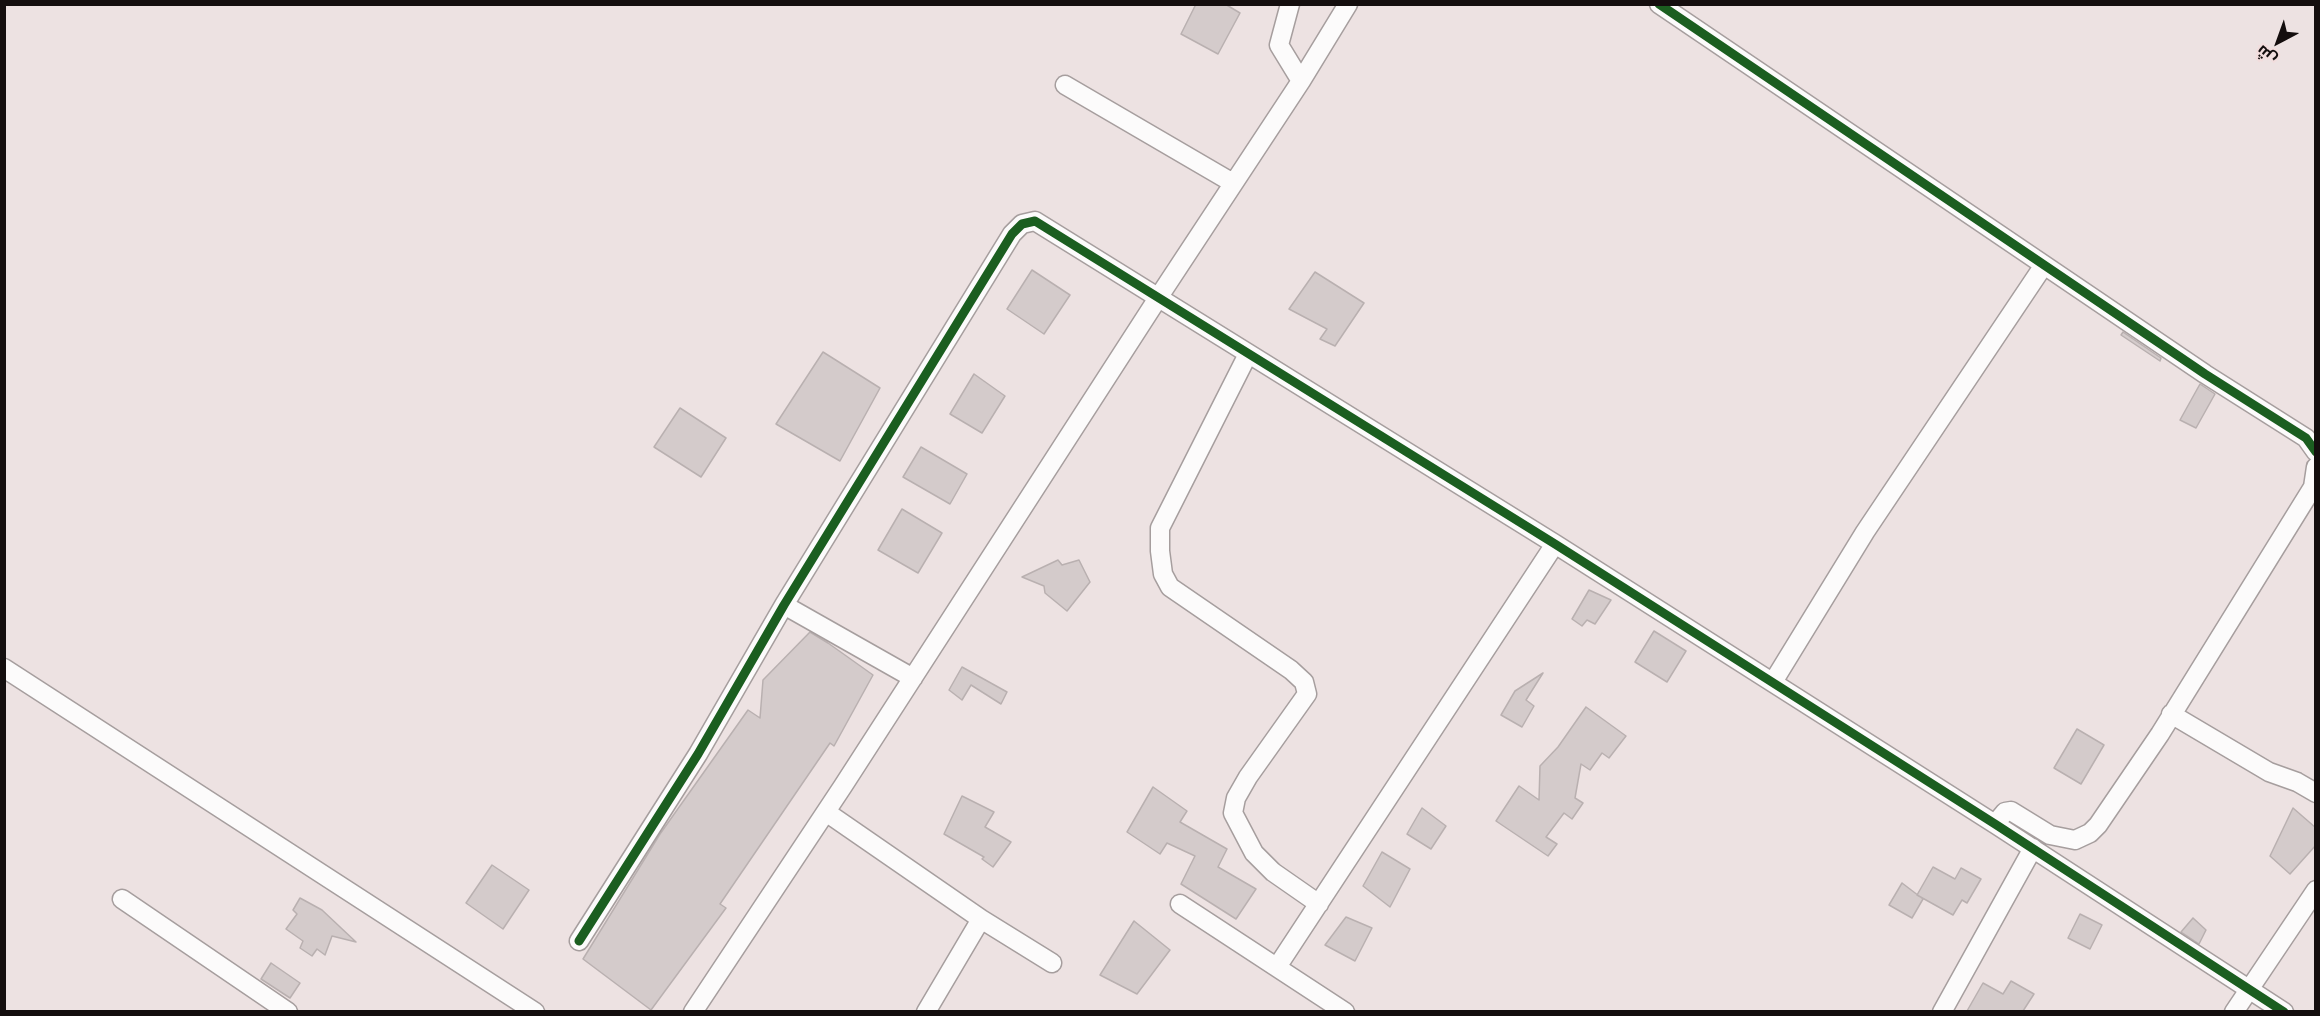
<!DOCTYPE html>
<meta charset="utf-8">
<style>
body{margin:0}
#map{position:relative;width:2320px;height:1016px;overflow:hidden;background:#ede2e2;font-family:Mulish,Cairo,sans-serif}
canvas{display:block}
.frame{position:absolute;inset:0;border:6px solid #140e0e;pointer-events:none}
.north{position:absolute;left:2248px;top:12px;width:60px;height:60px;-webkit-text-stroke:4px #f2dddd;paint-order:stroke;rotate:221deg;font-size:16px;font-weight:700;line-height:24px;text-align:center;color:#140e0e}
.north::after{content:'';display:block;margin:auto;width:21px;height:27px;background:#140e0e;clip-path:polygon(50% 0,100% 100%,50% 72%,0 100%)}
</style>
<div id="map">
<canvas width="2320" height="1016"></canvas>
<div class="frame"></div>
<div class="north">ش</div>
</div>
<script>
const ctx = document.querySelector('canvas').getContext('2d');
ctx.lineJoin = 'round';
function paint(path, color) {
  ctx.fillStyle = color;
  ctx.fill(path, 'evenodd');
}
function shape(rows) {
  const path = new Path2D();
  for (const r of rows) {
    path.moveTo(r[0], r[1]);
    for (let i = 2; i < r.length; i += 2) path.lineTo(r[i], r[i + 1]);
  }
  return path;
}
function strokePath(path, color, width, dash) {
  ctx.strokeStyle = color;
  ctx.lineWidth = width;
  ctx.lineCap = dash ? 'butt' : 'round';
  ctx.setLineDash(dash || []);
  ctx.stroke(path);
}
const building = shape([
 [1196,4,1225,4,1240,13,1218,54,1181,34,1196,4],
 [1032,270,1070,295,1044,334,1007,309,1032,270],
 [1315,272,1364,303,1335,346,1320,339,1327,329,1289,309,1315,272],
 [2123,332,2161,358,2160,361,2121,335,2123,332],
 [823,352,880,388,840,461,776,424,823,352],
 [974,374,1005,396,982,433,950,414,974,374],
 [2200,384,2215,394,2196,428,2180,420,2200,384],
 [680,408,726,438,701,477,654,447,680,408],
 [921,447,967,474,950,504,903,477,921,447],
 [902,509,942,533,918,573,878,550,902,509],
 [1058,560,1062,565,1079,560,1090,582,1067,611,1045,593,1044,586,1022,577,1058,560],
 [1589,590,1611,600,1595,624,1587,620,1582,626,1572,619,1589,590],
 [1654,631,1686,651,1667,682,1635,662,1654,631],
 [810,632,828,643,873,675,834,746,830,743,720,904,726,908,651,1010,583,959,660,834,748,710,760,718,763,680,810,632],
 [962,667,1007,692,1001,704,971,685,962,700,949,690,962,667],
 [1543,673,1526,700,1534,706,1522,727,1501,715,1515,691,1543,673],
 [1586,707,1626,736,1609,758,1602,753,1590,770,1581,764,1575,798,1583,803,1572,819,1564,813,1546,837,1557,844,1548,856,1496,821,1519,786,1539,800,1540,766,1558,747,1586,707],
 [2077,729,2104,745,2081,784,2054,768,2077,729],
 [1153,787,1187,811,1180,822,1227,849,1218,867,1256,889,1236,919,1181,884,1195,856,1167,843,1160,854,1127,832,1153,787],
 [962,796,994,812,985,827,1011,842,993,867,982,859,984,857,944,834,962,796],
 [1422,808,1446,826,1431,849,1407,834,1422,808],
 [2293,808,2316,828,2316,845,2290,874,2270,856,2293,808],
 [1382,852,1410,869,1390,907,1363,886,1382,852],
 [492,865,529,890,503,929,466,903,492,865],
 [1933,867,1955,879,1961,868,1981,879,1967,903,1962,900,1953,915,1917,895,1933,867],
 [1902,883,1923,899,1912,918,1889,905,1902,883],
 [300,898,322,910,356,942,332,936,325,955,317,949,312,956,300,948,303,941,286,929,297,914,293,910,300,898],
 [2080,914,2102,925,2090,949,2068,938,2080,914],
 [1346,917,1372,928,1355,961,1325,945,1346,917],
 [2193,918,2206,930,2199,944,2181,932,2193,918],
 [1134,921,1170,950,1137,994,1100,975,1134,921],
 [271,963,300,983,290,998,261,979,271,963],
 [2011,981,2034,994,2023,1011,1967,1011,1983,983,2003,994,2011,981]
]);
const minor = shape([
 [1290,4,1279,45,1301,81],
 [1659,4,2205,374,2306,438,2316,452],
 [1065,85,1233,183],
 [1248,354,1160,528,1160,551,1163,574,1170,587,1291,670,1304,682,1307,694,1248,777,1236,798,1233,813,1254,853,1273,872,1319,904],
 [784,605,913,678],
 [4,668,535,1012],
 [1773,682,1865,532,2044,265],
 [2171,714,2269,772,2297,782,2316,793],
 [826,812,981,919,1052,963],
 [1995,824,2005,812,2011,811,2050,835,2075,840,2090,833,2098,825,2160,734,2313,487,2316,467],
 [122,899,288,1012],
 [1180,904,1345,1012],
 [579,941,698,754,784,605,1012,234,1022,224,1035,221,1555,544,1995,824,2284,1012],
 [1277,967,1555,544],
 [693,1012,843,786,1158,298,1301,81,1348,4],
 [926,1012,981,919],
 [1942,1012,2033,848],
 [2234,1012,2316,890]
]);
const cycleway = shape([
 [1659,4,2205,374,2306,438,2316,452],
 [579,941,698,754,784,605,1012,234,1022,224,1035,221,1555,544,1995,824,2284,1012]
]);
paint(building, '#d4cbcb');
strokePath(building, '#b9b0b0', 1.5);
strokePath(minor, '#a69e9e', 21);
strokePath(minor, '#fcfbfb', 18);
strokePath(cycleway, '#1b5e20', 9);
</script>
